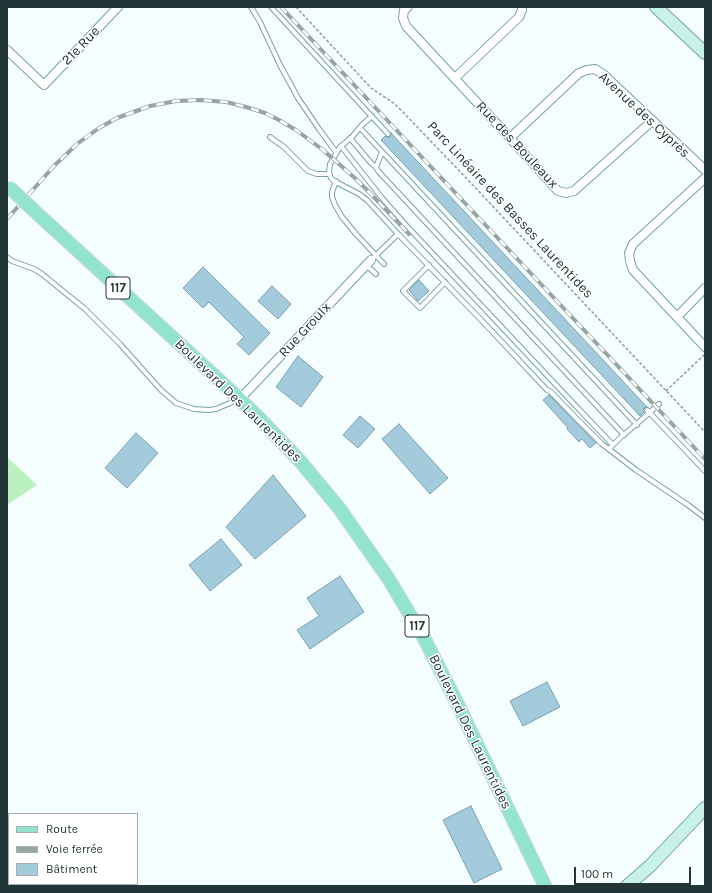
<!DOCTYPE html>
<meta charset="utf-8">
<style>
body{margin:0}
#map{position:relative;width:712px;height:893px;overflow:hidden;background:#f5fefe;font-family:Karla,sans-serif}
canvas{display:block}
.frame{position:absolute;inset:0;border:8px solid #233637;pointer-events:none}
.legend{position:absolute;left:8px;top:813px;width:130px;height:72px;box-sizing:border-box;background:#fff;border:1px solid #a7afaf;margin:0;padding:5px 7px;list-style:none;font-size:12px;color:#233637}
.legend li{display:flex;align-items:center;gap:8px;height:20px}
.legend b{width:20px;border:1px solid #a7afaf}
.scale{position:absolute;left:574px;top:867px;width:117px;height:18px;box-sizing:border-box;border:2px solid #233637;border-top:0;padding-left:5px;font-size:12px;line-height:14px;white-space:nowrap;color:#233637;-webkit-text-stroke:3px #fff;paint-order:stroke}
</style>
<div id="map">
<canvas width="712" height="893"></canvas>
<div class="frame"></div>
<ul class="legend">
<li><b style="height:5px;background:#92e4cf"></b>Route</li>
<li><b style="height:5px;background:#96a4a4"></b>Voie ferrée</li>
<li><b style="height:11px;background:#a3cbdc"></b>Bâtiment</li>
</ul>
<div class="scale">100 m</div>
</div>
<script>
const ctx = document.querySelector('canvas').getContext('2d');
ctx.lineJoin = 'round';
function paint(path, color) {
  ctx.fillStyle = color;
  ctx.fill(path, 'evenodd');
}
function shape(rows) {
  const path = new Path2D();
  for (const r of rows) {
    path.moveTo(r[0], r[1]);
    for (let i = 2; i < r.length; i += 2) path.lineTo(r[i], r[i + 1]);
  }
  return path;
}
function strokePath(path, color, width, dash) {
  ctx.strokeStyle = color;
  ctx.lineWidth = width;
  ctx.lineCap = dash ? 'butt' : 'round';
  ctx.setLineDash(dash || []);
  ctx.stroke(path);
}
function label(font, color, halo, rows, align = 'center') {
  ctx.font = font + ' Karla,sans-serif';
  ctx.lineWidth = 3;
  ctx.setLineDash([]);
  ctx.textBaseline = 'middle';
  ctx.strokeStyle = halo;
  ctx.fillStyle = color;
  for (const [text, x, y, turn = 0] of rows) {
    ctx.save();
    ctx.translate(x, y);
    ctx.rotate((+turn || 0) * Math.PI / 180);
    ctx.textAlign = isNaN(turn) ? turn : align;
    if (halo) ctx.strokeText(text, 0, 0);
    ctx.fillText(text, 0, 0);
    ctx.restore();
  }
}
const green = shape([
 [7,457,37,485,7,505]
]);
const building = shape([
 [391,133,647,407,644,408,644,412,640,416,381,140,385,136,387,137,390,137,391,133],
 [203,267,270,333,249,355,237,344,244,337,209,302,203,308,183,288,203,267],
 [419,280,429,291,418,301,409,290,419,280],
 [272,286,291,304,278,319,258,301,272,286],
 [298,356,323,377,301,407,276,387,298,356],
 [549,395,596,443,590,448,582,439,579,442,567,429,568,428,543,400,549,395],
 [360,416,375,429,358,448,343,435,360,416],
 [399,424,448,478,430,494,382,439,399,424],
 [136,433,158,453,127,488,105,468,136,433],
 [273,475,306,516,255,559,226,527,273,475],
 [221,539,242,565,210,591,189,565,221,539],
 [340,576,364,612,310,649,297,630,319,616,307,598,340,576],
 [547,682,560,707,523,726,510,701,547,682],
 [471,806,502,869,474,883,443,820,471,806]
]);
const path = shape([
 [296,7,371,88,392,102,399,108,470,182,705,432],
 [666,391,704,355]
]);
const lane = shape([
 [251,7,260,22,280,65,298,98,319,129,336,152],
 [271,7,388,134],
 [372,116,362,125,352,137,340,147,330,164,329,172,331,178,334,181,359,194,367,200,398,234],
 [360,128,637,425],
 [270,137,284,147,308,171,317,174,329,174],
 [350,138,371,163,376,167],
 [341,146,382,198,404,223,573,403,613,445],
 [382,152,376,167,378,171,624,435],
 [336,181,332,192,332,197,335,205,342,217,356,234,384,264],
 [7,257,12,261,34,269,42,274,85,309,120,344,161,390,176,403,194,409,209,410,216,409,237,400],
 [371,260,398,234,486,325,547,390,550,391,577,419,602,444,636,470,688,505,705,518],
 [366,265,376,274],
 [429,265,403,291,420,308,445,282],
 [647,410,705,471],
 [609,449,621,437,640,421,659,404]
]);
const street = shape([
 [408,7,404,10,403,18,406,26,510,138,558,191,566,193,574,191,652,121],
 [7,50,44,85,118,7],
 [455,78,519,17,522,10,522,7],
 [510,138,579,73,587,70,595,69,603,74,705,170],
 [705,178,633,244,629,253,630,261,633,270,705,347],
 [677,317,705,288],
 [240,399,371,260]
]);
const secondary = shape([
 [656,7,705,53],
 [627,886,650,866,705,808]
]);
const primary = shape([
 [41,217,231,391,259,418,300,461,339,508,388,578,424,638,459,707,545,886]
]);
const rail = shape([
 [281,7,705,459],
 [7,219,54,166,77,144,99,128,117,118,150,106,176,101,201,100,226,102,246,107,265,113,279,120,296,130,323,150,356,179,372,195,409,234]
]);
const primaryBridge = shape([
 [10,188,41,217]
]);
const shields = [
 [118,288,24],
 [417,626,24]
];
const shieldNames = [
 ["117",118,288],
 ["117",417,626]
];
const streetNames = [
 ["21e Rue",81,46,-46],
 ["Avenue des Cyprès",644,115,43],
 ["Rue des Bouleaux",517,145,47],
 ["Parc Linéaire des Basses Laurentides",510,210,47],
 ["Rue Groulx",305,330,-47],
 ["Boulevard Des Laurentides",238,401,44],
 ["Boulevard Des Laurentides",470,732,64]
];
paint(green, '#bbf1bd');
paint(building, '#a3cbdc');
strokePath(building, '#7aa1b1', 1);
strokePath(lane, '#75a2a4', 6);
strokePath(street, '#75a2a4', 10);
strokePath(secondary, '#75a2a4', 14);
strokePath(primary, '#d7dbdb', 15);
strokePath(path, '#8d9b9c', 1.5, [3, 2]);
strokePath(lane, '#fff', 4);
strokePath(street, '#fff', 8);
strokePath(secondary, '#c9f2e7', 12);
strokePath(primary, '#92e4cf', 13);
strokePath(rail, '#96a4a4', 4);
strokePath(rail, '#fff', 2.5, [8]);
strokePath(primaryBridge, '#d7dbdb', 15, []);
strokePath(primaryBridge, '#92e4cf', 13);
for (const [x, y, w] of shields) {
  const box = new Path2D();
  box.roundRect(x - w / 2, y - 11, w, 22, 3);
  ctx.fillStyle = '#fff';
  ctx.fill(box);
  strokePath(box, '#233637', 1);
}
label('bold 13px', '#233637', null, shieldNames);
label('14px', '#233637', '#fff', streetNames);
</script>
